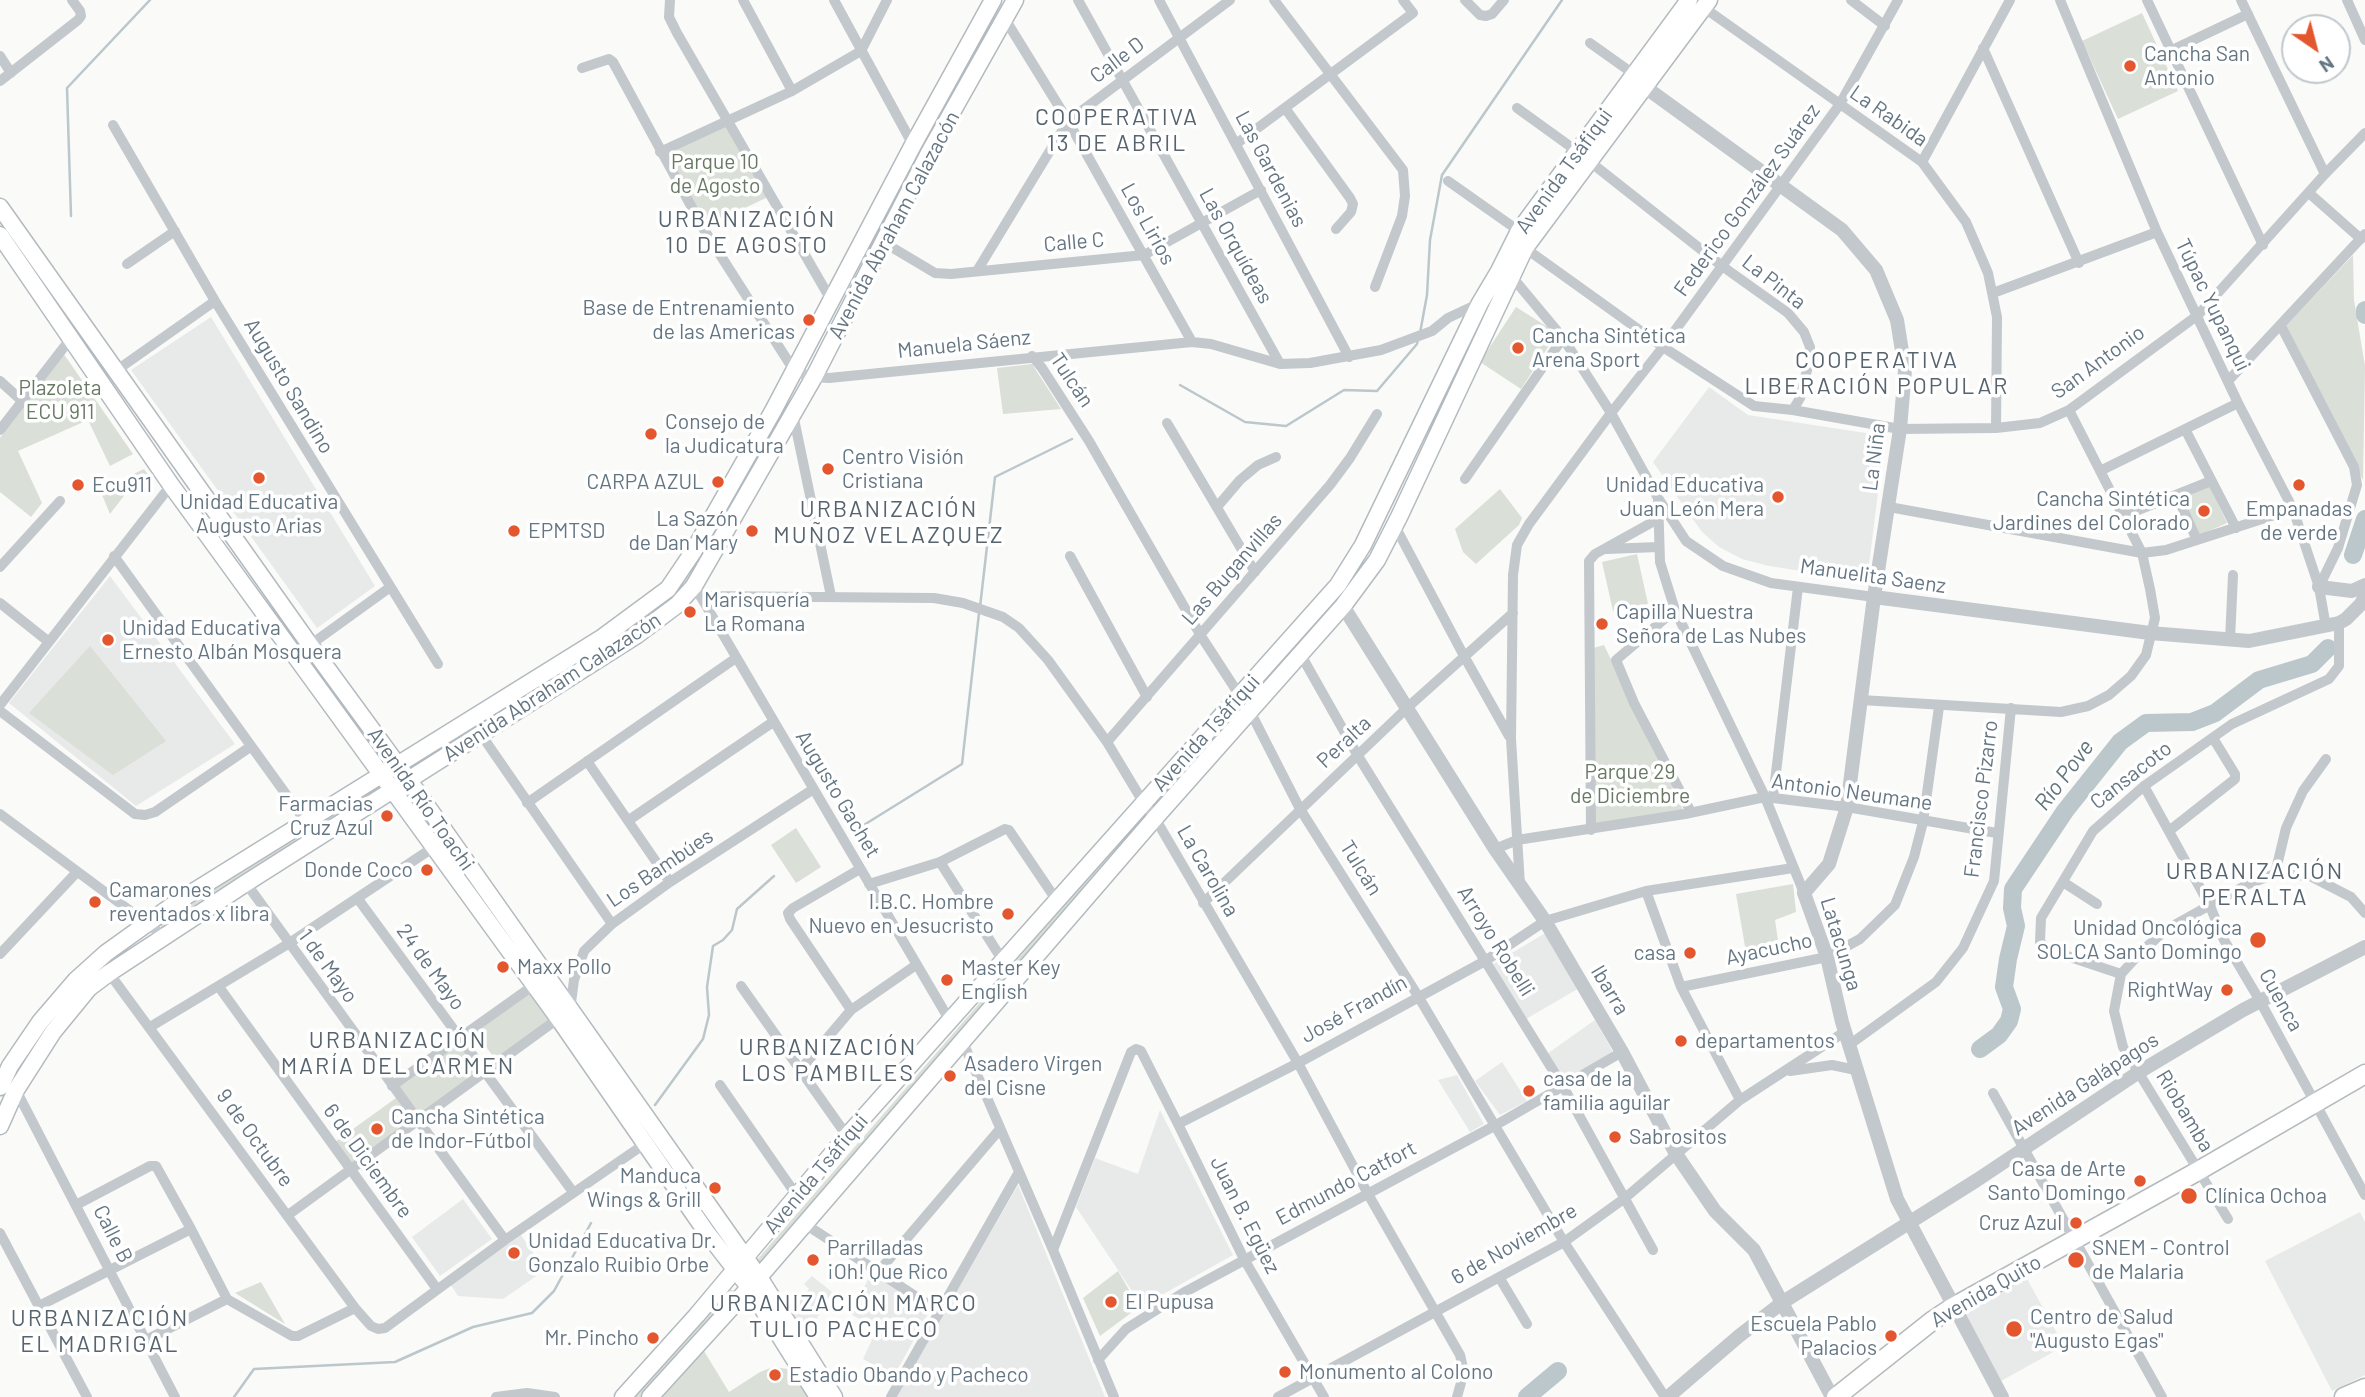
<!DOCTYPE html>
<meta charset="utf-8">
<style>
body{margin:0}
#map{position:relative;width:2365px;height:1397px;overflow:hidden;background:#fafaf8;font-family:Barlow,sans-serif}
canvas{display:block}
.north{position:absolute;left:2281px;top:14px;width:70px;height:70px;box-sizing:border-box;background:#fff;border:2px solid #c1c8cd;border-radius:50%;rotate:145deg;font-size:19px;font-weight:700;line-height:28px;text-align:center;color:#657683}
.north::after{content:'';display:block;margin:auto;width:24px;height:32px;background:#e4572e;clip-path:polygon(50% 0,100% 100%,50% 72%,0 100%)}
</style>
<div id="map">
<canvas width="2365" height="1397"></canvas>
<div class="north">N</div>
</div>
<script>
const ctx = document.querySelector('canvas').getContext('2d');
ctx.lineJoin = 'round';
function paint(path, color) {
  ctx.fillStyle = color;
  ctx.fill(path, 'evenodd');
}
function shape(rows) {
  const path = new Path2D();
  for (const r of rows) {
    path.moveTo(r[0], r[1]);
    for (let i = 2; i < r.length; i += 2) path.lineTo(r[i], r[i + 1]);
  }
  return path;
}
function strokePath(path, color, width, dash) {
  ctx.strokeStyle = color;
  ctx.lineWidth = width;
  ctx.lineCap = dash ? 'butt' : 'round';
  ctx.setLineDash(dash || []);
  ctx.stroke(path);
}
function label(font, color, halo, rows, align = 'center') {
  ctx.font = font + ' Barlow,sans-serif';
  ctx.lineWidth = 7;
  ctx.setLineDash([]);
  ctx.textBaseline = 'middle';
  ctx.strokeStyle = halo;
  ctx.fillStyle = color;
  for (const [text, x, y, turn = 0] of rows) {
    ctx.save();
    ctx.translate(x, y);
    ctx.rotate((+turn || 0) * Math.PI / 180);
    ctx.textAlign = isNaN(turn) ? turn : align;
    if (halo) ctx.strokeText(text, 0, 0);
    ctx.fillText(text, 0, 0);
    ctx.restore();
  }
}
const built = shape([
 [211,317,375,586,317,628,131,370],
 [1709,387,1748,415,1885,436,1867,581,1769,566,1742,559,1719,547,1702,532,1653,462],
 [110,576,235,744,136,806,9,703],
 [1549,931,1581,987,1526,1019,1493,964],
 [1595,1020,1613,1052,1567,1086,1544,1056],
 [1502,1062,1527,1101,1500,1115,1475,1081],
 [1457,1075,1484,1124,1470,1132,1438,1080],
 [1160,1110,1233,1255,1142,1306,1076,1207,1095,1158,1138,1174],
 [1018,1185,1105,1397,896,1397],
 [463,1199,492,1239,440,1276,412,1237],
 [2360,1212,2365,1222,2365,1375,2332,1391,2265,1261],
 [521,1235,545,1270,503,1299,458,1296,450,1284],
 [872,1273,929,1312,894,1376,863,1359,877,1329,849,1313],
 [812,1276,832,1292,806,1337,789,1310,809,1289,804,1284],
 [2026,1277,2064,1346,2001,1381,1963,1311]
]);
const green = shape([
 [2142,13,2178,91,2118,119,2082,41],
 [727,121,770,196,703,228,660,152],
 [2353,255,2354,300,2365,366,2363,480,2285,327],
 [1516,307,1557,333,1521,389,1480,362],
 [61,350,133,454,110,466,88,420,18,451,42,503,31,517,0,492,0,438],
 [1032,364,1061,409,1003,414,997,368],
 [786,401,789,403,721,527,685,585,675,596,610,645,415,769,412,765,659,603],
 [144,469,153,482,145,491,133,484,110,514,100,490],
 [2209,485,2227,523,2198,536,2181,498],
 [1500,489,1522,518,1519,525,1476,564,1463,552,1455,529],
 [1637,554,1648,604,1613,611,1602,562],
 [1604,645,1685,814,1591,830,1590,649],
 [90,646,166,741,113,775,29,713],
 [373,787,375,791,162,928,158,923],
 [1145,812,1148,815,1046,934,759,1263,756,1261],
 [796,828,821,867,796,883,771,845],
 [1793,884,1796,912,1775,920,1780,954,1747,958,1736,894],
 [532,992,552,1019,496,1061,476,1032],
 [459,1043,481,1073,420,1116,398,1086],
 [396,1098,412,1121,352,1165,335,1142],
 [1118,1271,1139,1307,1100,1336,1083,1298],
 [261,1282,285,1324,235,1293],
 [731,1289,735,1293,642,1397,635,1397],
 [704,1351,729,1392,760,1372,773,1367,788,1369,797,1377,810,1397,661,1397]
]);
const stream = shape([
 [71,216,67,88,150,0],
 [1420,333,1427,295,1430,240,1442,175,1562,0],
 [1180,385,1245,422,1286,426,1344,390,1377,391,1417,344,1418,339],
 [980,607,995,477,1072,439],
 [859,828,962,764,979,613],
 [655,1105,703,1039,709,1015,707,987,713,946,723,940,732,930,737,909,774,876],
 [234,1397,254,1369,395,1362,473,1327,532,1313,554,1291,591,1223]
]);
const river = shape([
 [2365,310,2365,315],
 [2353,555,2365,519],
 [1980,1049,1999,1035,2009,1021,2012,1009,2004,987,2008,959,2016,926,2012,908,2013,889,2065,811,2120,742,2146,723,2192,722,2215,713,2259,680,2312,664,2328,648],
 [1527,1397,1558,1371]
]);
const minor = shape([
 [670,0,669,17,677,33,831,300],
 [743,0,792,91],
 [834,0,913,145],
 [1078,0,1280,364],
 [1159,0,1349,357],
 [1274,0,1403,170,1405,196,1402,216,1375,287],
 [1465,0,1480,15,1486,16,1492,14,1504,0],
 [1851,0,1885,26],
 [2060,0,2157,232,2238,403,2293,509,2319,587,2326,627],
 [2147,0,2263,245],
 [2241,0,2325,174],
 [2347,0,2365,40],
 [1703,7,1922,162,1966,222,1988,273,1997,317,1996,428],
 [1005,19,1068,121,1192,342],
 [1590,43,1635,75],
 [1983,48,2079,263],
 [2170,51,2248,14],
 [0,56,11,73],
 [582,68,609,59,613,62,703,228,795,372,814,377,829,378,1192,342,1211,344,1280,364,1310,363,1381,350,1432,331,1448,318,1480,303],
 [0,81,78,20,81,16,80,11,72,0],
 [1285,108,1350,198,1353,204,1351,212,1336,229],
 [1517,108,1578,152],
 [113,125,215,301,438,664],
 [1236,144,1413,13,1403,0],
 [660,152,792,91,861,51,887,0],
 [1589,161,1722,266,1788,313,1804,332,1810,347,1809,362,1800,398,1793,410],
 [1922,162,2010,0],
 [1448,181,1519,231],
 [2309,193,2361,239],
 [883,242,935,273,951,274,1144,255,1261,190],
 [1525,248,1663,347,1754,406,1793,410,1900,429,1996,428,2040,423,2069,410,2198,315,2325,174,2365,133],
 [127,264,175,231],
 [977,271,1068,121,1230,0],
 [1513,278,1563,338,1611,413,1658,498,1686,541,1723,566,1771,583,1874,597],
 [1993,293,2157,232],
 [2281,326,2354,467,2357,485,2338,548,2319,587],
 [1032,356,1042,368,1089,441,1201,636,1251,713,1300,809,1418,996,1564,1242,1665,1397],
 [117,370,215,301],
 [0,381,21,400],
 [2228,381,2365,234],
 [793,414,831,596],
 [1167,423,1255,572],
 [2185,429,2236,528],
 [0,430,71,338],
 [2100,471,2238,403],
 [1465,479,1563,338],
 [2177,496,2197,540],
 [1658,498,1660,562,1675,610,1765,797,1804,893],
 [1217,507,1240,480,1258,465,1276,457],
 [1889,507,2142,553,2166,550,2293,509],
 [2123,516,2211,481],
 [1395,526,1464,656,1509,736],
 [1607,549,1658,547],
 [114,556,306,822],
 [1070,556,1147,697],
 [0,567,60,501],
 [698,592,950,1021],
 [700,596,934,598,963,603,1003,617,1019,628,1048,660,1107,742,1143,802,1155,818,1298,1063,1368,1194,1460,1355,1464,1372,1457,1397],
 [0,603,49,642],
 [1675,610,1616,660,1634,703,1691,812],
 [2230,640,2233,575],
 [310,645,389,588],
 [1301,655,1358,756,1564,1088,1653,1250],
 [1861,700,2061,712,2088,706,2109,695,2131,676,2146,655,2155,618,2150,589,2142,553,2069,410],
 [0,705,171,485],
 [0,711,135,814,145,815,155,812,250,747],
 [480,733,612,924],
 [1107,742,1330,485,1350,458,1377,414],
 [587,761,670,882],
 [2144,786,2210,906,2224,940,2260,1001,2365,1195],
 [1773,798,1798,587],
 [527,803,736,658],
 [0,814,164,936],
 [629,820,773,722],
 [1591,830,1589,561,1595,554,1658,519],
 [2169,831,2235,779,2235,774,2213,738],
 [1495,849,1517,840,1685,814,1765,797,1847,807,1997,833],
 [940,862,1003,961],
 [2275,874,2286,828,2303,791,2326,759],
 [2063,882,2097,904],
 [246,883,505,1240],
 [869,884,940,862,1005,829,1009,830,1057,901],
 [1520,885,1511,739,1513,575,1517,545,1529,524,1611,413,1663,347,1840,104,1898,0],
 [1646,891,1681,987,1740,1100],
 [358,899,573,1192],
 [1203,903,1408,707,1513,613],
 [0,954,76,873],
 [109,973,355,1308,371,1326,378,1329,385,1328,505,1240,646,1143],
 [2121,974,2049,950,2040,942,2041,918,2093,831,2144,786,2232,724,2329,679,2339,666,2339,623],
 [741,986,847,1136],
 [219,987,437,1289],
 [1681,987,1827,957,1860,939,1895,905,1914,857,1923,822,1939,707],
 [851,1010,790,919,788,913,793,908,860,869],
 [150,1027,288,944,434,847],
 [962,1040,1053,1250,1114,1397],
 [1849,1045,1936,982,1963,948,1994,881,2011,708],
 [801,1069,851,1010,916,965],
 [1790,1071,1832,1065,1856,1070],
 [720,1085,797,1196],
 [392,1086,534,985],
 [16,1090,175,1397],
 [1993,1093,2162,1397],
 [1178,1124,1298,1063,1485,961,1545,921,1646,891,1793,868],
 [76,1205,150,1166,156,1166,191,1229,227,1299],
 [288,1215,570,1010,574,980,584,951,612,924,670,882,812,790],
 [2228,1219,2123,1047,2114,1011,2121,974,2142,951,2167,929,2248,884,2275,874,2310,876,2351,897,2365,913],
 [805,1224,938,1311],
 [0,1233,87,1397],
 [1053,1250,1131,1052,1136,1049,1141,1051,1178,1124,1244,1259,1324,1397],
 [879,1271,1000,1129],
 [1499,1277,1527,1324],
 [227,1299,292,1336,298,1336,355,1308],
 [39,1306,191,1229],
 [146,1340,227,1299],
 [1098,1360,1126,1329,1183,1293,1496,1125,1622,1052],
 [496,1397,527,1393,555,1397],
 [891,1397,1019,1172],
 [1278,1397,1564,1242,1625,1198,1740,1100,1846,1031]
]);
const tertiary = shape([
 [1645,87,1842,230,1876,270,1897,320,1905,370,1900,429,1874,597,1847,807,1829,864,1804,893,1827,957,1842,1022,1897,1199,2002,1397],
 [2319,587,2352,591,2365,585],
 [1874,597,2150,633,2249,641,2339,623,2346,619,2361,604,2365,596],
 [1343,606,1495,849,1545,921,1622,1052,1676,1154,1715,1211,1754,1250,1832,1397],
 [1668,1397,1739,1336,1783,1302,1977,1180,2139,1072,2243,1010,2365,947]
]);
const secondary = shape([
 [0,207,310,645,408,779,759,1277,834,1397],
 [0,235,171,485,559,1019,707,1233,749,1287,818,1397],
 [0,1087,10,1066,40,1022,76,980,106,953,180,900,603,637,668,589,693,552,773,411,913,145,993,0],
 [0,1126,16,1090,53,1032,89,988,109,973,246,883,637,635,677,605,694,586,814,377,929,153,1015,0],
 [623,1397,697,1315,847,1136,1338,585,1363,545,1480,303,1499,271,1519,231,1689,0],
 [650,1397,759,1277,1155,818,1343,606,1377,560,1399,517,1525,248,1709,0]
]);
const primary = shape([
 [1836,1397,1932,1321,1953,1307,2198,1171,2365,1074],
 [2344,1397,2365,1388]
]);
const markers = [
 [2130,66,7,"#e4572e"],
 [809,320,7,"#e4572e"],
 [1518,348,7,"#e4572e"],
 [651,434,7,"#e4572e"],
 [828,469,7,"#e4572e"],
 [259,478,7,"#e4572e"],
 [718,482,7,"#e4572e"],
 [78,485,7,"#e4572e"],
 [2299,485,7,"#e4572e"],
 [1778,497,7,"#e4572e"],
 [2204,511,7,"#e4572e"],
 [514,531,7,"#e4572e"],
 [752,531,7,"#e4572e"],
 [690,612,7,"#e4572e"],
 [1602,624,7,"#e4572e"],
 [108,640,7,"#e4572e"],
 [387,816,7,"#e4572e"],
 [427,870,7,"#e4572e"],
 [95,902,7,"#e4572e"],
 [1008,914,7,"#e4572e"],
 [2258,940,9,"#e4572e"],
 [1690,953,7,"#e4572e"],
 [503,967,7,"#e4572e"],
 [947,980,7,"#e4572e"],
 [2227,990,7,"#e4572e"],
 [1681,1041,7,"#e4572e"],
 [950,1076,7,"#e4572e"],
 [1529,1091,7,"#e4572e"],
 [377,1129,7,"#e4572e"],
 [1615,1137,7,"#e4572e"],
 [2140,1181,7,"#e4572e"],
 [715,1188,7,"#e4572e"],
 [2189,1196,9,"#e4572e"],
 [2076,1223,7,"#e4572e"],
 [514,1253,7,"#e4572e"],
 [813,1260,7,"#e4572e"],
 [2076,1260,9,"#e4572e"],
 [1111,1302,7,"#e4572e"],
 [2014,1329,9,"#e4572e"],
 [1891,1336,7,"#e4572e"],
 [653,1338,7,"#e4572e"],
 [1285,1372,7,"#e4572e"],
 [775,1375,7,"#e4572e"]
];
const poiNames = [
 ["Cancha San",2144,54],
 ["Antonio",2144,78],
 ["Base de Entrenamiento",795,308,"right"],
 ["de las Americas",795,332,"right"],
 ["Cancha Sintética",1532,336],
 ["Arena Sport",1532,360],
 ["Consejo de",665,422],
 ["la Judicatura",665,446],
 ["Centro Visión",842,457],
 ["Cristiana",842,481],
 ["CARPA AZUL",704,482,"right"],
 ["Ecu911",92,485],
 ["Unidad Educativa",1764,485,"right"],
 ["Juan León Mera",1764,509,"right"],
 ["Cancha Sintética",2190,499,"right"],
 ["Jardines del Colorado",2190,523,"right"],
 ["Unidad Educativa",259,502,"center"],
 ["Augusto Arias",259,526,"center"],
 ["Empanadas",2299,509,"center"],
 ["de verde",2299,533,"center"],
 ["La Sazón",738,519,"right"],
 ["de Dan Mary",738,543,"right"],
 ["EPMTSD",528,531],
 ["Marisquería",704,600],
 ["La Romana",704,624],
 ["Capilla Nuestra",1616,612],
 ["Señora de Las Nubes",1616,636],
 ["Unidad Educativa",122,628],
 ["Ernesto Albán Mosquera",122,652],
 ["Farmacias",373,804,"right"],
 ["Cruz Azul",373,828,"right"],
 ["Donde Coco",413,870,"right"],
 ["Camarones",109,890],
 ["reventados x libra",109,914],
 ["I.B.C. Hombre",994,902,"right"],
 ["Nuevo en Jesucristo",994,926,"right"],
 ["Unidad Oncológica",2242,928,"right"],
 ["SOLCA Santo Domingo",2242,952,"right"],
 ["casa",1676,953,"right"],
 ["Maxx Pollo",517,967],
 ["Master Key",961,968],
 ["English",961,992],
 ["RightWay",2213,990,"right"],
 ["departamentos",1695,1041],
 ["Asadero Virgen",964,1064],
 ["del Cisne",964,1088],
 ["casa de la",1543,1079],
 ["familia aguilar",1543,1103],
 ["Cancha Sintética",391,1117],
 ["de Indor-Fútbol",391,1141],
 ["Sabrositos",1629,1137],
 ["Casa de Arte",2126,1169,"right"],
 ["Santo Domingo",2126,1193,"right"],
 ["Manduca",701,1176,"right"],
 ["Wings & Grill",701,1200,"right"],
 ["Clínica Ochoa",2205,1196],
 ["Cruz Azul",2062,1223,"right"],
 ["Unidad Educativa Dr.",528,1241],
 ["Gonzalo Ruibio Orbe",528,1265],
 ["Parrilladas",827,1248],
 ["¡Oh! Que Rico",827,1272],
 ["SNEM - Control",2092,1248],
 ["de Malaria",2092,1272],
 ["El Pupusa",1125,1302],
 ["Centro de Salud",2030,1317],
 ["\"Augusto Egas\"",2030,1341],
 ["Escuela Pablo",1877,1324,"right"],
 ["Palacios",1877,1348,"right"],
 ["Mr. Pincho",639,1338,"right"],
 ["Monumento al Colono",1299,1372],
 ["Estadio Obando y Pacheco",789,1375]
];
const streetNames = [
 ["Calle D",1117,60,-37],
 ["La Rabida",1889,116,35],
 ["Las Gardenias",1271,169,62],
 ["Avenida Tsáfiqui",1564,171,-54],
 ["Federico González Suárez",1747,200,-54],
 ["Los Lirios",1148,224,61],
 ["Avenida Abraham Calazacón",894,225,-62],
 ["Calle C",1074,242,-5],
 ["Las Orquídeas",1236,246,61],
 ["La Pinta",1774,282,38],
 ["Túpac Yupanqui",2213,305,64],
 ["Manuela Sáenz",964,344,-6],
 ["San Antonio",2098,362,-36],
 ["Tulcán",1072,380,56],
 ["Augusto Sandino",289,386,59],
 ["La Niña",1874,457,-83],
 ["Las Buganvillas",1232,569,-49],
 ["Manuelita Saenz",1873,576,8],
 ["Avenida Abraham Calazacón",552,687,-33],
 ["Avenida Tsáfiqui",1206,733,-48],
 ["Peralta",1344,742,-43],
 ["Cansacoto",2131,775,-38],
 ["Antonio Neumane",1852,792,8],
 ["Augusto Gachet",838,794,59],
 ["Avenida Río Toachi",421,799,55],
 ["Francisco Pizarro",1981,799,-83],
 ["Los Bambúes",660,868,-34],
 ["Tulcán",1361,868,58],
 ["La Carolina",1208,871,60],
 ["Arroyo Robelli",1496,941,58],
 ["Latacunga",1841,944,73],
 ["Ayacucho",1769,949,-12],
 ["1 de Mayo",328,966,54],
 ["24 de Mayo",431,967,54],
 ["Ibarra",1610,990,59],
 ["Cuenca",2281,1000,61],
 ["José Frandín",1354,1009,-29],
 ["Avenida Galápagos",2085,1084,-33],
 ["Riobamba",2185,1111,59],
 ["9 de Octubre",255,1138,54],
 ["6 de Diciembre",368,1161,54],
 ["Avenida Tsáfiqui",816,1174,-50],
 ["Edmundo Catfort",1346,1183,-28],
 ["Juan B. Egüez",1245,1215,63],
 ["Calle B",113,1234,63],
 ["6 de Noviembre",1514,1244,-30],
 ["Avenida Quito",1986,1291,-30]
];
const parkNames = [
 ["Parque 10",715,162],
 ["de Agosto",715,186],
 ["Plazoleta",60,388],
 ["ECU 911",60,412],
 ["Parque 29",1630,772],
 ["de Diciembre",1630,796]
];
const neighbourhoodNames = [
 ["COOPERATIVA",1117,117],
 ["13 DE ABRIL",1117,143],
 ["URBANIZACIÓN",747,219],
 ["10 DE AGOSTO",747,245],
 ["COOPERATIVA",1877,360],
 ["LIBERACIÓN POPULAR",1877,386],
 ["URBANIZACIÓN",889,509],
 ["MUÑOZ VELAZQUEZ",889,535],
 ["URBANIZACIÓN",2255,871],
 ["PERALTA",2255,897],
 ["URBANIZACIÓN",398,1040],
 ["MARÍA DEL CARMEN",398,1066],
 ["URBANIZACIÓN",828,1047],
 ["LOS PAMBILES",828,1073],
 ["URBANIZACIÓN MARCO",844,1303],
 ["TULIO PACHECO",844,1329],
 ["URBANIZACIÓN",100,1318],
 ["EL MADRIGAL",100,1344]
];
const waterNames = [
 ["Río Pove",2064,775,-53]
];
paint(built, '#e8e9e9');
paint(green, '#dadfd7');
strokePath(stream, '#bbc7cb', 2.5);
strokePath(river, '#bbc7cb', 18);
strokePath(secondary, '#b3babf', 19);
strokePath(primary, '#b5babe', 21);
strokePath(minor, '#c3c8cc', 10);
strokePath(tertiary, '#c3c8cc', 14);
strokePath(secondary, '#fff', 16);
strokePath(primary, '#fff', 18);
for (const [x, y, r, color] of markers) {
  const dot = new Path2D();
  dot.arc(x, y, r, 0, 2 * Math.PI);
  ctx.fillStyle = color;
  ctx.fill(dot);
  strokePath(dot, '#fff', 2.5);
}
label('21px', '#657683', '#fff', poiNames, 'left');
label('21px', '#657683', '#fff', streetNames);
label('21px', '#687a64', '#fff', parkNames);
ctx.letterSpacing = '2px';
label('23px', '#57646e', '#fff', neighbourhoodNames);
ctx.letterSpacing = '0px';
label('italic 23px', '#60757c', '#fff', waterNames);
</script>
